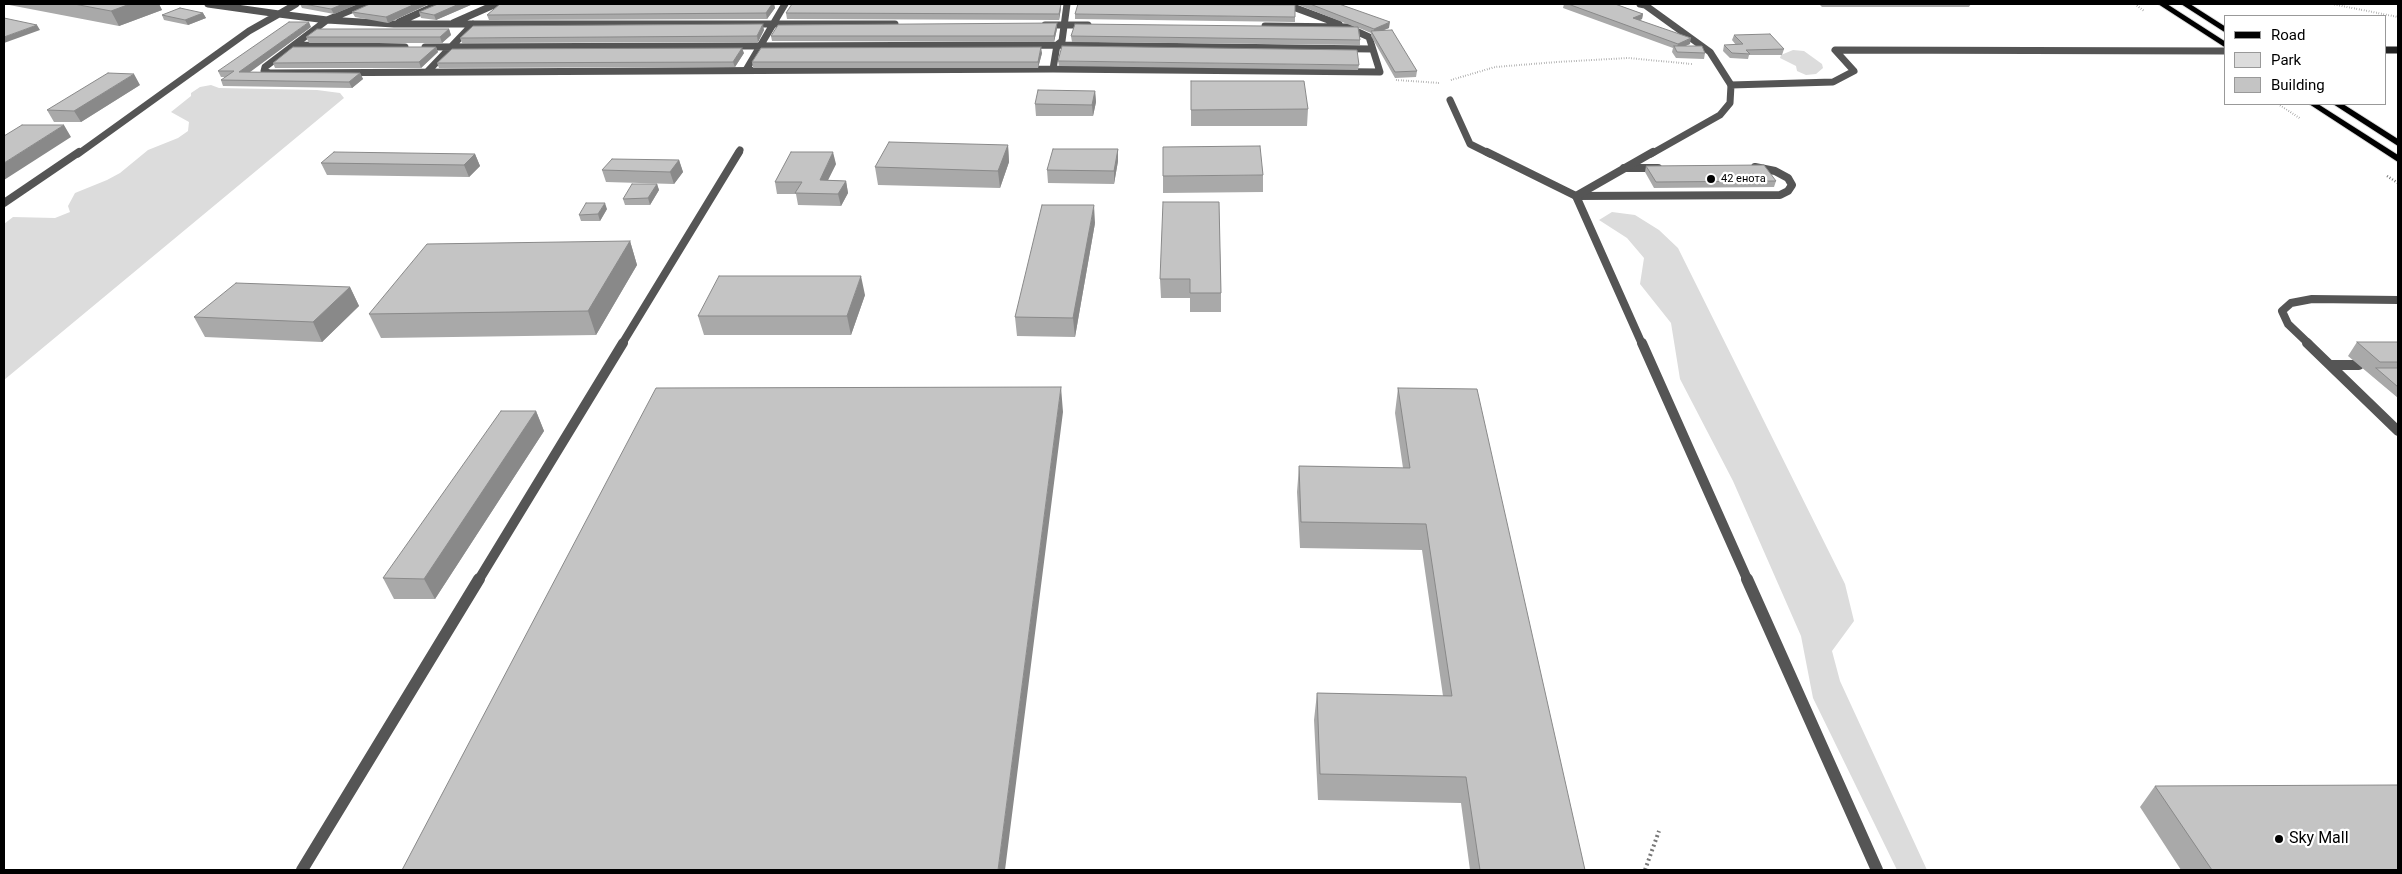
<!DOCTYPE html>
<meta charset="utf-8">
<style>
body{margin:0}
#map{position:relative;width:2402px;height:874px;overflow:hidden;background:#fff;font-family:Roboto,sans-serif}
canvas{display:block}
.frame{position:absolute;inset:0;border:5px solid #000;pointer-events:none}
.legend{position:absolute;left:2224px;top:15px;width:162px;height:90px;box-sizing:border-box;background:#fff;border:1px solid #999;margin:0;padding:6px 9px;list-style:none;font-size:15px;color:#000}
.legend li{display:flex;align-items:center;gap:10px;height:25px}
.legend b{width:25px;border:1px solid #999}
</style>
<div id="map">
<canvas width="2402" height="874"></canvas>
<div class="frame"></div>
<ul class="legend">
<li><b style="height:6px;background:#000"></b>Road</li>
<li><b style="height:14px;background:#dcdcdc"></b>Park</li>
<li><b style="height:14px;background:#c4c4c4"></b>Building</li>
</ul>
</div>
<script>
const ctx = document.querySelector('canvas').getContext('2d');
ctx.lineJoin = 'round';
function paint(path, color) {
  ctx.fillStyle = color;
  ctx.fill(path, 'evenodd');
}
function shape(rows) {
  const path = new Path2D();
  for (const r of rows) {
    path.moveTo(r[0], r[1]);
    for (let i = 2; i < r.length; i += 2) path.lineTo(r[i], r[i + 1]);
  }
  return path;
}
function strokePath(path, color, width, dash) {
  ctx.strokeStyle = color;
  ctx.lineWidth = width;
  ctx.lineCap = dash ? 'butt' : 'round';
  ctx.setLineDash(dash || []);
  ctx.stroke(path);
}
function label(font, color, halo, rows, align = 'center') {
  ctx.font = font + ' Roboto,sans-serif';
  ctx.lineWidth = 4.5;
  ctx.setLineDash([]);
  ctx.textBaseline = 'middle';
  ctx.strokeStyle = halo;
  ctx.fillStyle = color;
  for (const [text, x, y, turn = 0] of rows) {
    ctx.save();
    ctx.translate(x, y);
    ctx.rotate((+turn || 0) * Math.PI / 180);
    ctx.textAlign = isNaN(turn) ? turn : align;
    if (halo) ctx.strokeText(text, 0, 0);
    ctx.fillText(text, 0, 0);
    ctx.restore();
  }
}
const green = shape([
 [1793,50,1804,51,1822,64,1823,68,1816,74,1806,75,1797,71,1796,66,1780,58,1781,55],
 [211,85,219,88,317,90,340,93,344,98,4,380,4,224,13,217,55,218,70,212,68,206,75,193,107,180,120,173,148,150,178,138,188,131,189,122,171,112,191,96,191,93,200,87],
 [1612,212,1635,215,1659,230,1678,248,1845,584,1854,621,1832,651,1840,681,1927,870,1897,870,1813,698,1801,636,1733,481,1680,379,1671,323,1640,284,1644,258,1627,238,1599,220]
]);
const pathFar2 = shape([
 [2135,4,2144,11],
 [2332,4,2398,17],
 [1396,80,1440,83],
 [1451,80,1495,67,1557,62,1628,58,1692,64],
 [2278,104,2301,119]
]);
const pathFar1 = shape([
 [2387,176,2398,183]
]);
const path = shape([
 [1645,870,1659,831]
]);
const laneFar3 = shape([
 [366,4,327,20,265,67,264,71,270,73,1053,69,1380,72,1369,37,1347,27,1265,26],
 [1285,4,1339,24],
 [1640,4,1645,5,1710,52,1731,85],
 [279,14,327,20,394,24,895,24],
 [279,14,296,4],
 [399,22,439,4],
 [453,23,496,4],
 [1045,25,1088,25],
 [296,45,405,47],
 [425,47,1057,45,1372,49],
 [1053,69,1057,45,1062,41,1067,4],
 [746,70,785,4],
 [428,71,473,24],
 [1450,100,1470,144,1490,154],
 [78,154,249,31,279,14,208,4],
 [738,154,740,150]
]);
const laneFar2 = shape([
 [1487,152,1576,196,1780,195,1788,191,1792,185,1788,178,1775,171,1755,167],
 [1624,168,1658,168],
 [4,203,79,152],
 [622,344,739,152],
 [2309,344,2288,324,2282,311,2291,303,2312,299,2398,300]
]);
const laneFar1 = shape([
 [2307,343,2398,431],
 [2330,365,2359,365],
 [478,581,623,343]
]);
const lane = shape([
 [302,870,479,579]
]);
const streetFar3 = shape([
 [1651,154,1720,115,1730,103,1731,85,1833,82,1854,71,1835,50,2226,51]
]);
const streetFar2 = shape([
 [1642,344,1576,196,1653,152]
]);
const streetFar1 = shape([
 [1642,343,1748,581]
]);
const street = shape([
 [1747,579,1877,870]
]);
const secondary = shape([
 [2386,50,2398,50]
]);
const primary = shape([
 [2158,4,2167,4,2226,42,2226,48,2158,4],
 [2181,4,2190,4,2226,27,2226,33,2181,4],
 [2309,104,2318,104,2398,155,2398,162,2309,104],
 [2333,104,2343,104,2398,139,2398,146,2333,104]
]);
const wall = shape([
 [4,4,159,4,162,10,119,26],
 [300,4,358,4,334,14,302,8],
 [370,4,429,4,388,23,355,17,352,12],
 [438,4,473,4,436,20,421,18,419,12],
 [500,4,774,4,775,8,767,19,489,20,487,15],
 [1296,4,1339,4,1389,28,1384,30,1417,71,1416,77,1395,78,1371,36,1371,33,1359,28,1360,40,1360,45,1072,42,1071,36,1355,27],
 [1564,4,1615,4,1643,14,1642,19,1640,20,1690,44,1685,46,1705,53,1704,59,1676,58,1672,52,1673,48,1563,8],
 [1819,4,1971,4,1969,7,1822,7],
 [1061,8,1059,20,787,19,786,13],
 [203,13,206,18,188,25,164,20,162,15],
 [1075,14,1295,17,1295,22,1075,19],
 [1057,23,1057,29,1054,42,772,41,771,36],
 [311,27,249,72,360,73,363,79,352,88,223,86,221,80,226,77,221,77,218,71],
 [449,29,451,35,442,43,309,43,306,37],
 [764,30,758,42,462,43,460,38],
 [1734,35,1784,49,1782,55,1749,55,1748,59,1730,58,1723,51,1724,45,1736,45,1732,40],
 [436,47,438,52,421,68,275,68,273,63],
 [744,53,735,67,439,68,437,63],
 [1042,53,1038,68,753,68,752,62],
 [1058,61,1359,65,1358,70,1059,66],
 [1191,81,1308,109,1307,126,1191,126],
 [140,85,81,122,54,122,47,110],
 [1095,91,1096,102,1093,116,1036,116,1035,104],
 [1008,145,1009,162,1000,188,878,185,875,167],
 [1118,149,1118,161,1114,184,1048,183,1047,170],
 [475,154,480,166,469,177,327,175,321,163],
 [679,160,683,172,674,184,606,182,602,170],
 [836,164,828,180,846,181,848,193,841,206,798,205,796,194,777,194,775,182],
 [1646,166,1776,181,1774,187,1654,188,1645,172],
 [1263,175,1263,192,1163,193,1163,176],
 [657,184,659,190,650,205,625,205,623,199],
 [1219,202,1221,293,1221,312,1190,312,1190,298,1161,298,1160,279],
 [607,209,600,221,581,221,579,215],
 [1095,223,1075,337,1017,336,1015,317],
 [630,241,637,265,596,335,381,338,369,314],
 [350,287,359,306,322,342,205,337,194,317],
 [865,295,851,335,704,335,698,316],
 [2357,342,2398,342,2398,398,2348,356],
 [1398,388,1585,870,1470,870,1461,803,1318,800,1314,720,1317,693,1443,696,1422,550,1300,548,1297,492,1299,466,1403,468,1395,413],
 [536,411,544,431,435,599,394,599,383,578],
 [2155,786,2398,870,2181,870,2140,807]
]);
const shadedWall = shape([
 [130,4,159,4,162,10,119,26,111,11],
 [343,4,358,4,334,14,331,9],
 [415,4,429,4,388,23,386,17],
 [459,4,473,4,436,20,434,15],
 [772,4,774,4,775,8,767,19,766,13],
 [1061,4,1061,8,1059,20,1059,14],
 [203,13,206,18,188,25,185,20],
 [1643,14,1642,19,1632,23,1633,18],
 [309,22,311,27,242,78,239,72],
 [1390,22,1389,28,1374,34,1374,29],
 [1057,23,1057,29,1054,42,1054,36],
 [763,24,764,30,758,42,757,36],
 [37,25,40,30,4,43,4,37],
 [449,29,451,35,442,43,440,37],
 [1691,38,1690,44,1676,50,1678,44],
 [436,47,438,52,421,68,419,62],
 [1041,47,1042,53,1038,68,1038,62],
 [742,48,744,53,735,67,733,62],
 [360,73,363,79,352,88,349,82],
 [134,74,140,85,81,122,74,111],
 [1095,91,1096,102,1093,116,1092,105],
 [64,125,71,137,4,180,4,163],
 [1008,145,1009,162,1000,188,998,171],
 [1118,149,1118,161,1114,184,1114,171],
 [833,152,836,164,822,192,820,180],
 [475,154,480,166,469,177,464,165],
 [679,160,683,172,674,184,670,172],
 [846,181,848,193,841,206,838,194],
 [657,184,659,190,650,205,648,198],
 [605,203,607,209,600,221,598,214],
 [1094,205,1095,223,1075,337,1073,318],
 [630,241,637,265,596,335,588,311],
 [861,276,865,295,851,335,847,316],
 [350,287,359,306,322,342,313,322],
 [1061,387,1063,412,1005,870,998,870],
 [536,411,544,431,435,599,424,579]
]);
const building = shape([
 [74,4,130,4,111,11,74,4],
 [304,4,343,4,331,9,304,4],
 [370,4,415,4,386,17,352,12,370,4],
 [438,4,459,4,434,15,419,12,438,4],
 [500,4,772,4,766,13,487,15,500,4],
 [792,4,1061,4,1059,14,786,13,792,4],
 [1078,4,1295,5,1295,17,1075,14,1078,4],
 [1310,4,1339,4,1390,22,1374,29,1310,4],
 [1568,4,1615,4,1643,14,1633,18,1691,38,1678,44,1568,4],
 [180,8,203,13,185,20,162,15,180,8],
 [4,18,37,25,4,37,4,18],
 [289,22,309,22,239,72,360,73,349,82,221,80,234,71,218,71,289,22],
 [1057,23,1054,36,771,36,778,25,1057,23],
 [763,24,757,36,460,38,473,26,763,24],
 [1075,24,1358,27,1360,40,1071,36,1075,24],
 [317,29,449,29,440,37,306,37,317,29],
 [1392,30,1417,71,1395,72,1371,31,1392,30],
 [1770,34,1784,49,1746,50,1750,54,1732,53,1724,45,1743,44,1734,35,1770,34],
 [1062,46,1357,50,1359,65,1058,61,1062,46],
 [1674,46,1702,46,1705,53,1677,52,1674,46],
 [293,47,436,47,419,62,273,63,293,47],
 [1041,47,1038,62,752,62,761,48,1041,47],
 [742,48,733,62,437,63,452,49,742,48],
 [108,73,134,74,74,111,47,110,108,73],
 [1191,81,1304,81,1308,109,1191,110,1191,81],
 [1038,90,1095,91,1092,105,1035,104,1038,90],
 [22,125,64,125,4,163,4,136,22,125],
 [889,142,1008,145,998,171,875,167,889,142],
 [1260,146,1263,175,1163,176,1163,147,1260,146],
 [1053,149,1118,149,1114,171,1047,170,1053,149],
 [334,152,475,154,464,165,321,163,334,152],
 [791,152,833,152,820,180,846,181,838,194,795,193,802,182,775,182,791,152],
 [612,159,679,160,670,172,602,170,612,159],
 [1764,165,1776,181,1656,182,1646,166,1764,165],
 [632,184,657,184,648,198,623,199,632,184],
 [1163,202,1219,202,1221,293,1190,293,1190,279,1160,279,1163,202],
 [586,203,605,203,598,214,579,215,586,203],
 [1042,205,1094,205,1073,318,1015,317,1042,205],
 [630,241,588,311,369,314,427,244,630,241],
 [719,276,861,276,847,316,698,316,719,276],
 [236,283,350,287,313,322,194,317,236,283],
 [2357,342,2398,342,2398,362,2380,362,2357,342],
 [2376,368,2398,368,2398,387,2376,368],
 [1061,387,998,870,402,870,656,388,1061,387],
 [1398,388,1477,389,1585,870,1480,870,1466,777,1320,774,1317,693,1452,696,1426,524,1301,522,1299,466,1410,468,1398,388],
 [501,411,536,411,424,579,383,578,501,411],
 [2398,785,2398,870,2212,870,2155,786,2398,785]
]);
const markers = [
 [1711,179,5,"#000"],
 [2279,839,5,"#000"]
];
const farPoinames = [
 ["42 енота",1721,179]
];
const nearPoinames = [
 ["Sky Mall",2289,839]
];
paint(green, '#dcdcdc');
strokePath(primary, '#dbdbdb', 2);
strokePath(pathFar2, '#777', 2, [0.5, 2]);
strokePath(pathFar1, '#777', 2.5, [1, 2]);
strokePath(path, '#777', 4, [2, 3]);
strokePath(laneFar3, '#555', 7);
strokePath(laneFar2, '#555', 8);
strokePath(laneFar1, '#555', 10);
strokePath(lane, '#555', 12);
strokePath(streetFar3, '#555', 7);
strokePath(streetFar2, '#555', 8);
strokePath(streetFar1, '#555', 10);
strokePath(street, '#555', 12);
strokePath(secondary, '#222', 7);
paint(primary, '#000');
paint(wall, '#a9a9a9');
paint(shadedWall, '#898989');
paint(building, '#c4c4c4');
strokePath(building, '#898989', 1);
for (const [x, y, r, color] of markers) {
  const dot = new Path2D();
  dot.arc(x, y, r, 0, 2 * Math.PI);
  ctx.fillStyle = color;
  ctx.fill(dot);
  strokePath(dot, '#fff', 2);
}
label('11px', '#000', '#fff', farPoinames, 'left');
label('16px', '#000', '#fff', nearPoinames, 'left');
</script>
